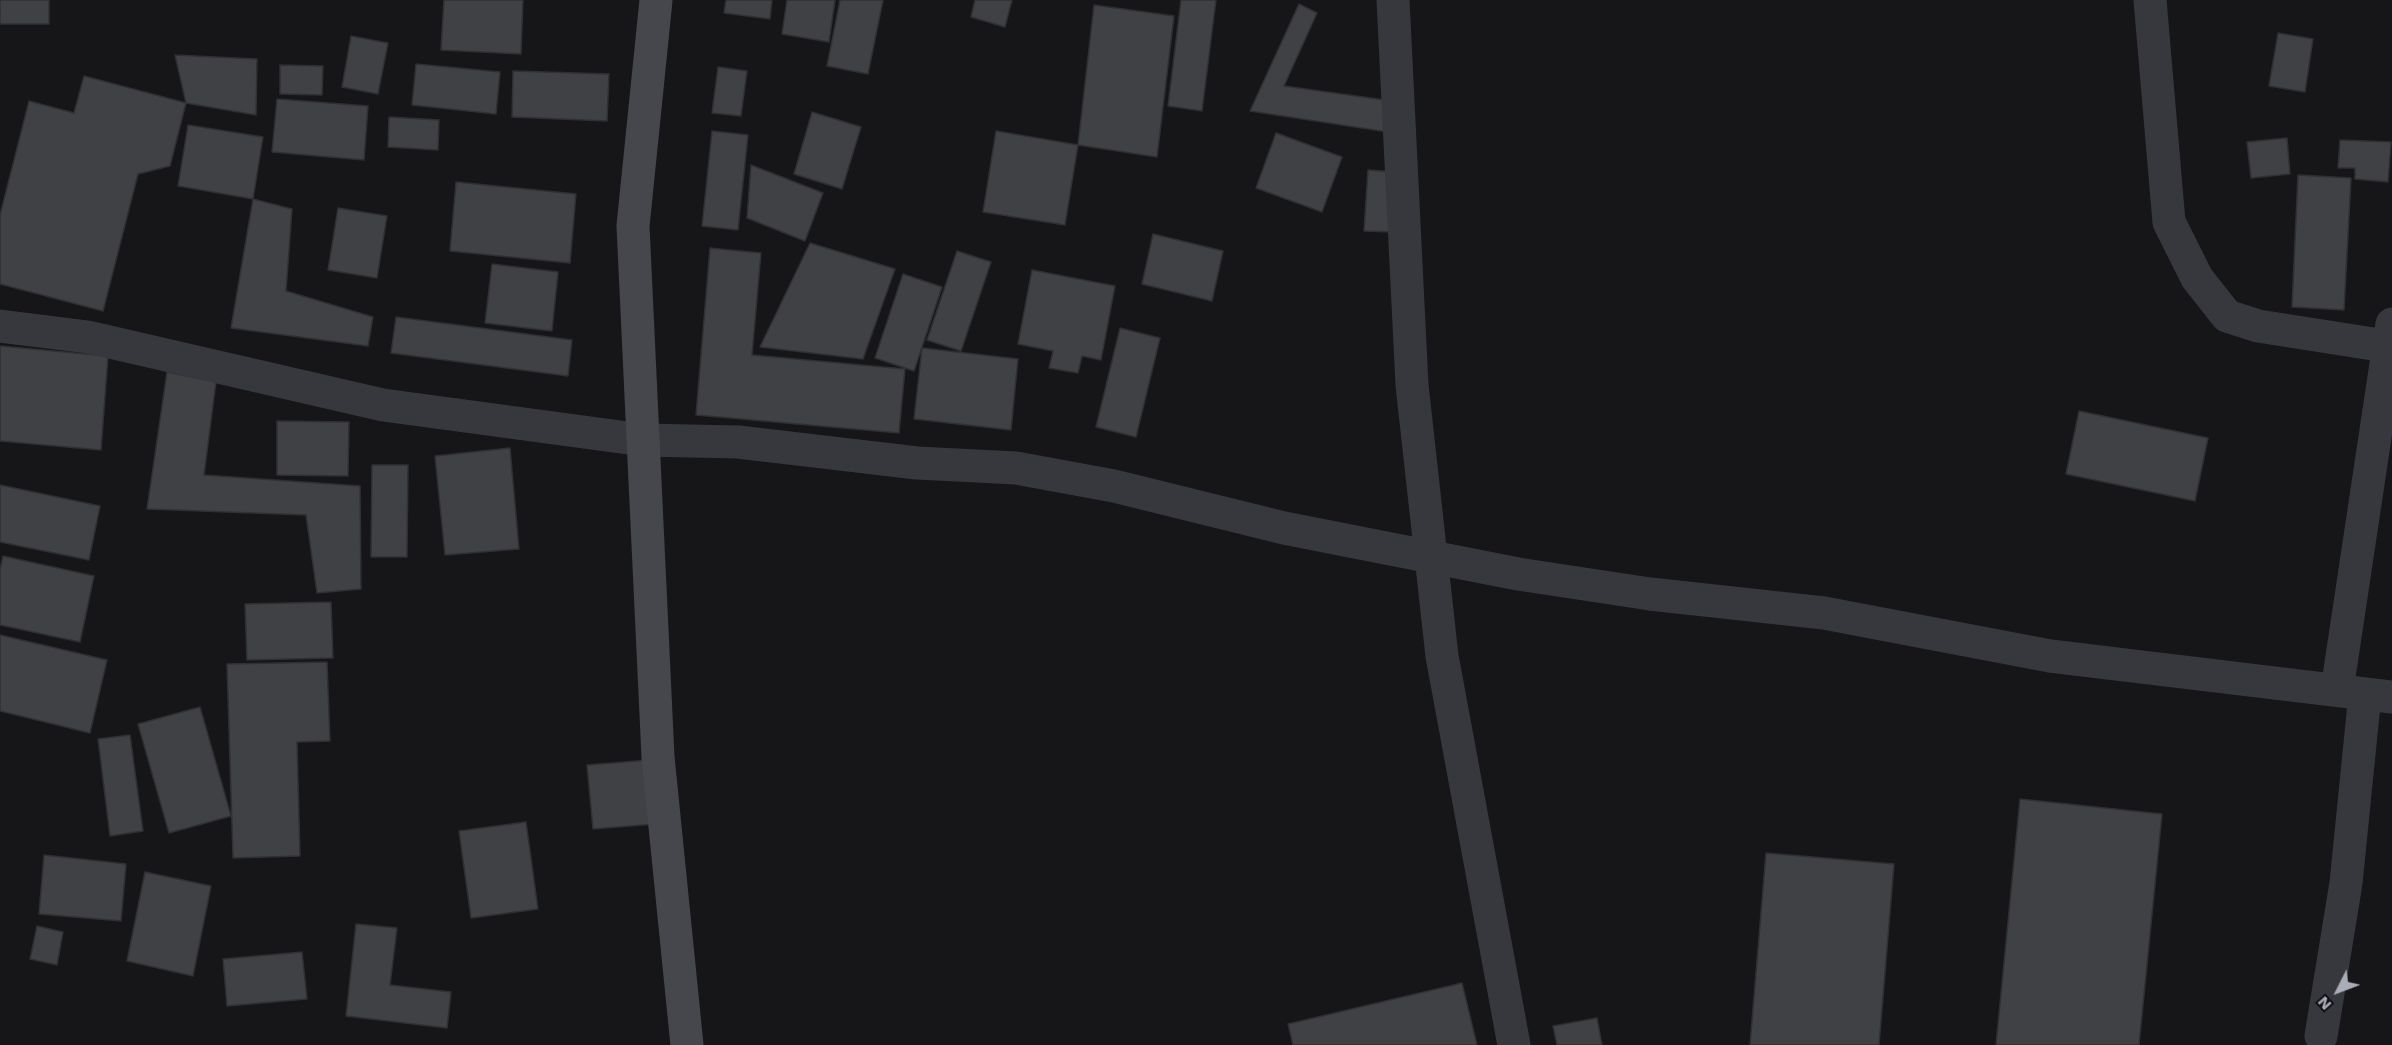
<!DOCTYPE html>
<style>
body{margin:0}
#map{position:relative;width:2392px;height:1045px;overflow:hidden;background:#161618;font-family:"Work Sans",sans-serif}
canvas{display:block}
.north{position:absolute;left:2308px;top:961px;width:60px;height:60px;-webkit-text-stroke:4px #111113;paint-order:stroke;rotate:228deg;font-size:16px;font-weight:700;line-height:24px;text-align:center;color:#a8adb8}
.north::after{content:'';display:block;margin:auto;width:21px;height:27px;background:#a8adb8;clip-path:polygon(50% 0,100% 100%,50% 72%,0 100%)}
</style>
<div id="map">
<canvas width="2392" height="1045"></canvas>
<div class="north">N</div>
</div>
<script>
const ctx = document.querySelector('canvas').getContext('2d');
ctx.lineJoin = 'round';
function paint(path, color) {
  ctx.fillStyle = color;
  ctx.fill(path, 'evenodd');
}
function shape(rows) {
  const path = new Path2D();
  for (const r of rows) {
    path.moveTo(r[0], r[1]);
    for (let i = 2; i < r.length; i += 2) path.lineTo(r[i], r[i + 1]);
  }
  return path;
}
function strokePath(path, color, width, dash) {
  ctx.strokeStyle = color;
  ctx.lineWidth = width;
  ctx.lineCap = dash ? 'butt' : 'round';
  ctx.setLineDash(dash || []);
  ctx.stroke(path);
}
const building = shape([
 [0,0,49,0,49,24,0,24,0,0],
 [444,0,523,0,521,54,441,50,444,0],
 [726,0,772,0,770,19,724,13,726,0],
 [787,0,835,0,829,42,782,34,787,0],
 [840,0,883,0,868,74,827,66,840,0],
 [975,0,1012,0,1005,27,971,17,975,0],
 [1181,0,1216,0,1202,111,1168,106,1181,0],
 [1299,4,1317,13,1284,86,1392,101,1388,132,1250,111,1299,4],
 [1094,5,1174,16,1157,157,1078,145,1094,5],
 [2278,33,2313,39,2305,92,2269,86,2278,33],
 [351,36,388,43,378,94,342,87,351,36],
 [175,55,257,59,256,115,186,103,175,55],
 [416,64,500,72,496,114,412,105,416,64],
 [280,65,323,66,322,95,280,94,280,65],
 [718,67,747,71,741,116,712,113,718,67],
 [513,71,609,74,607,121,512,117,513,71],
 [84,76,186,103,170,166,138,174,103,311,0,284,0,215,29,101,74,113,84,76],
 [277,99,368,106,364,160,272,152,277,99],
 [812,112,861,127,842,189,794,174,812,112],
 [389,117,439,120,438,150,388,147,389,117],
 [188,125,263,137,253,199,178,186,188,125],
 [712,131,748,135,738,230,702,226,712,131],
 [996,131,1078,145,1065,225,983,212,996,131],
 [1276,133,1342,157,1322,212,1256,188,1276,133],
 [2287,138,2290,174,2251,178,2247,142,2287,138],
 [2340,140,2391,142,2388,182,2355,179,2355,168,2338,168,2340,140],
 [751,165,823,193,805,241,747,218,751,165],
 [1368,170,1396,172,1393,232,1364,231,1368,170],
 [2298,175,2351,178,2344,310,2292,307,2298,175],
 [456,182,576,194,570,263,450,251,456,182],
 [253,199,292,209,286,291,373,317,368,346,231,328,253,199],
 [338,208,387,216,377,278,328,270,338,208],
 [1153,234,1223,251,1212,301,1142,284,1153,234],
 [810,243,895,269,863,359,760,347,810,243],
 [710,248,761,253,752,355,905,369,899,433,696,415,710,248],
 [957,251,991,262,961,351,927,340,957,251],
 [492,264,558,272,552,331,485,323,492,264],
 [1032,270,1115,286,1101,360,1082,356,1078,373,1049,368,1053,351,1018,344,1032,270],
 [903,274,942,287,914,371,875,358,903,274],
 [396,317,572,340,568,376,391,353,396,317],
 [1120,328,1160,338,1136,437,1096,427,1120,328],
 [0,346,108,356,101,450,0,441,0,346],
 [922,348,1018,359,1011,430,914,419,922,348],
 [167,372,216,382,204,475,360,486,361,589,317,593,306,515,147,509,167,372],
 [2079,411,2208,438,2195,501,2066,474,2079,411],
 [277,421,349,422,348,476,277,475,277,421],
 [510,448,519,549,445,555,435,456,510,448],
 [372,465,408,465,407,557,371,557,372,465],
 [0,485,100,506,89,560,0,542,0,485],
 [3,556,94,576,80,642,0,625,0,569,3,556],
 [331,602,333,658,247,660,245,604,331,602],
 [0,635,107,660,90,733,0,711,0,635],
 [327,662,330,741,297,742,300,856,233,858,227,664,327,662],
 [200,707,231,816,169,833,138,724,200,707],
 [130,735,143,831,110,836,98,739,130,735],
 [649,760,655,824,593,829,587,765,649,760],
 [2020,799,2162,814,2139,1045,1996,1045,2020,799],
 [526,822,538,909,471,918,459,831,526,822],
 [1766,853,1894,864,1879,1045,1750,1045,1766,853],
 [44,855,126,864,121,921,39,914,44,855],
 [145,872,211,886,193,976,127,961,145,872],
 [356,924,397,928,390,985,451,992,447,1028,346,1016,356,924],
 [37,926,63,932,57,965,30,959,37,926],
 [302,952,307,999,227,1006,223,959,302,952],
 [1462,983,1477,1045,1293,1045,1288,1024,1462,983],
 [1597,1018,1602,1045,1557,1045,1553,1026,1597,1018]
]);
const street = shape([
 [1393,0,1412,385,1442,656,1514,1045],
 [2150,0,2169,222,2197,278,2227,316,2258,326,2392,347],
 [0,326,88,337,383,405,643,440,738,442,917,463,1016,468,1114,486,1284,528,1518,574,1650,594,1824,613,2050,656,2392,697],
 [2337,690,2392,324],
 [2321,1036,2346,883,2365,694]
]);
const secondary = shape([
 [656,0,633,226,658,757,687,1045]
]);
paint(building, '#404145');
strokePath(building, '#303034', 1.5);
strokePath(street, '#37383d', 33);
strokePath(secondary, '#45474d', 33);
</script>
